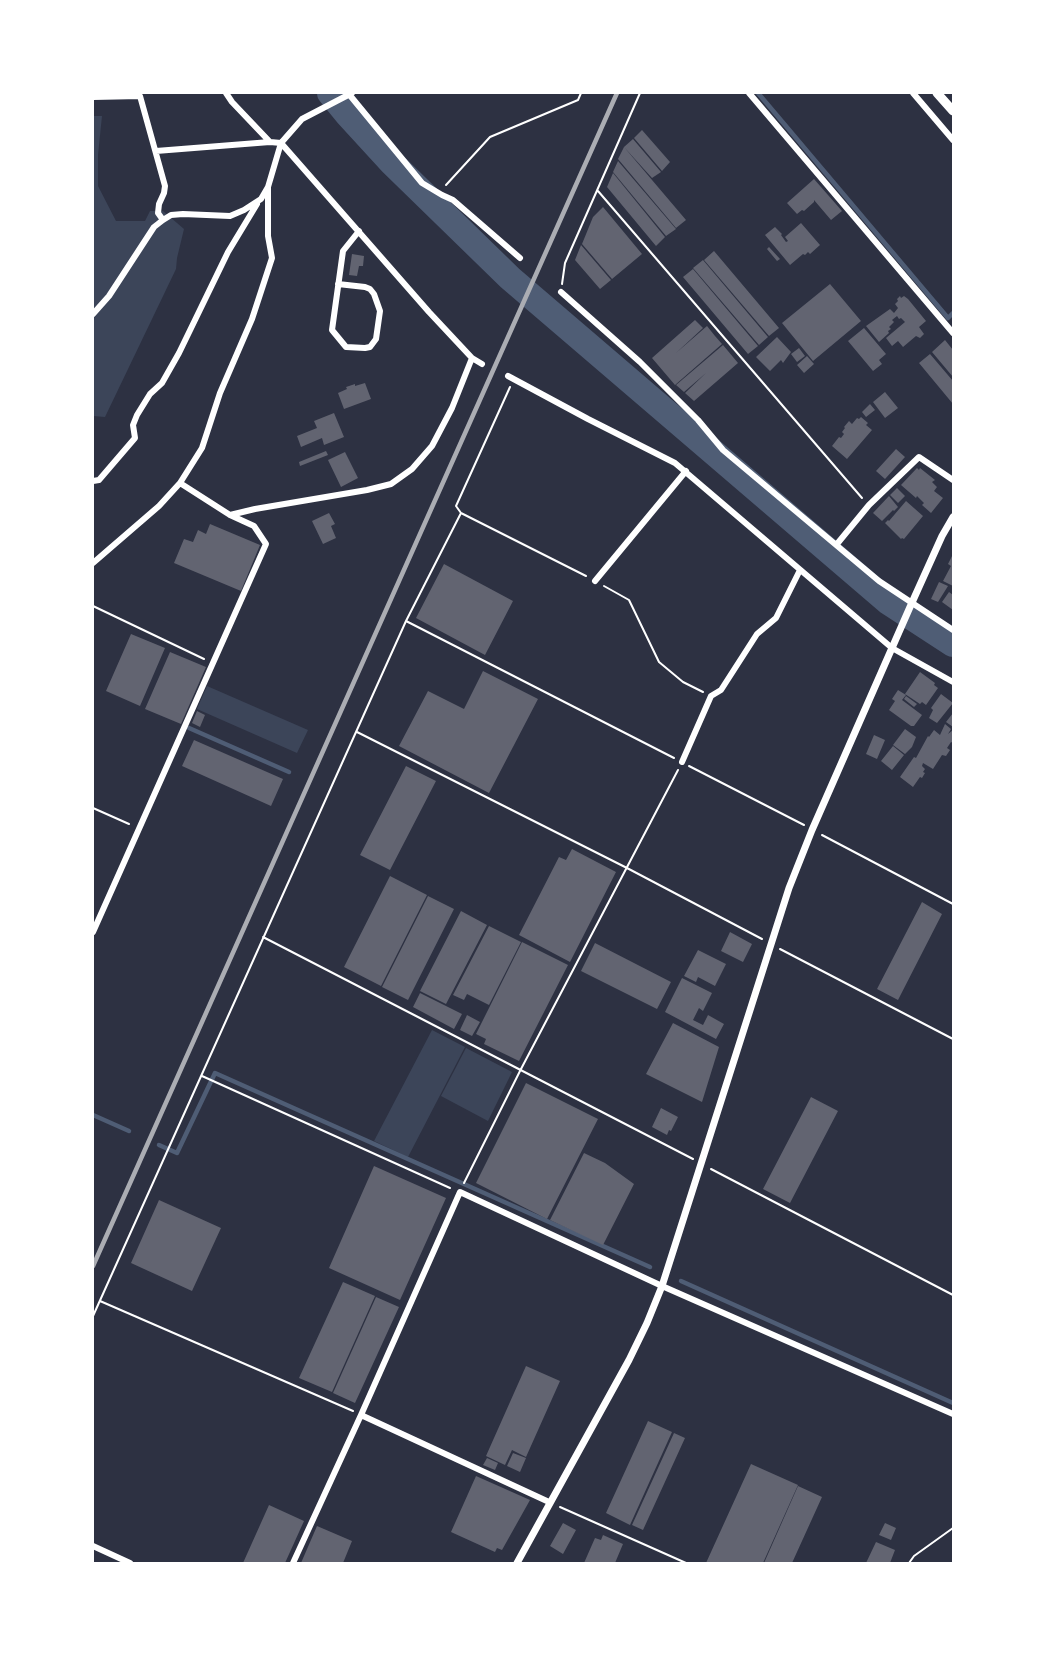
<!DOCTYPE html>
<style>
body{margin:0}
#map{position:relative;width:1046px;height:1656px;overflow:hidden;background:#2d3142;font-family:Helvetica,sans-serif}
canvas{display:block}
.frame{position:absolute;inset:0;border:94px solid #fff;pointer-events:none}
</style>
<div id="map">
<canvas width="1046" height="1656"></canvas>
<div class="frame"></div>
</div>
<script>
const ctx = document.querySelector('canvas').getContext('2d');
ctx.lineJoin = 'round';
function paint(path, color) {
  ctx.fillStyle = color;
  ctx.fill(path, 'evenodd');
}
function shape(rows) {
  const path = new Path2D();
  for (const r of rows) {
    path.moveTo(r[0], r[1]);
    for (let i = 2; i < r.length; i += 2) path.lineTo(r[i], r[i + 1]);
  }
  return path;
}
function strokePath(path, color, width, dash) {
  ctx.strokeStyle = color;
  ctx.lineWidth = width;
  ctx.lineCap = dash ? 'butt' : 'round';
  ctx.setLineDash(dash || []);
  ctx.stroke(path);
}
const green = shape([
 [93,116,102,116,98,155,98,186,116,221,145,221,150,211,163,211,184,229,177,258,176,269,105,417,93,416],
 [207,686,308,730,297,753,197,709],
 [432,1030,465,1047,408,1157,374,1141],
 [466,1048,512,1072,488,1121,441,1096]
]);
const stream = shape([
 [758,93,948,318,953,313],
 [189,728,289,772],
 [93,1115,129,1131],
 [159,1145,177,1153,215,1073,650,1267],
 [681,1281,953,1403]
]);
const river = shape([
 [330,93,348,115,392,163,510,278,887,601,953,644]
]);
const building = shape([
 [642,130,670,162,662,171,634,138],
 [633,139,661,172,652,178,624,147],
 [624,147,686,220,676,228,618,159],
 [618,161,676,229,666,236,613,172],
 [613,173,665,237,656,246,607,187],
 [814,179,842,211,831,220,814,200,814,202,804,211,802,210,797,214,787,203],
 [603,207,642,254,612,279,582,244,593,217],
 [801,223,820,245,810,254,808,252,805,255,803,254,790,265,765,235,775,227,782,234,781,235,786,242,788,241,785,237],
 [581,245,611,280,600,289,575,260],
 [769,247,780,259,777,261,767,249],
 [714,251,779,328,769,336,704,260],
 [352,254,364,256,363,266,359,266,357,276,349,275],
 [703,260,768,337,759,345,693,268],
 [693,269,758,346,748,354,683,277],
 [830,284,861,321,813,361,782,323],
 [900,296,901,298,904,296,908,299,926,321,919,327,924,334,920,338,916,336,903,347,898,341,892,346,886,338,905,322,901,318,899,319,897,316,892,320,894,322,889,327,891,329,888,331,889,333,879,342,866,326,890,309,894,313,898,308,895,304,898,301,897,299],
 [695,320,703,328,676,353,707,326,715,336,708,341,715,336,722,344,675,385,652,358],
 [864,328,886,354,879,360,882,364,873,371,848,341],
 [777,337,791,352,783,363,781,360,770,371,756,357],
 [945,340,953,350,953,377,932,352],
 [723,345,738,363,694,401,685,393,706,373,684,392,676,385],
 [799,348,805,356,797,362,791,354],
 [930,354,953,381,953,404,919,363],
 [807,356,814,364,804,373,797,365],
 [365,383,371,399,344,409,338,393,347,389,346,387,355,384,355,386],
 [885,392,898,408,885,418,873,402],
 [870,404,875,410,866,417,862,412],
 [334,413,344,437,324,445,322,438,301,447,297,436,317,428,314,421],
 [861,417,868,423,866,425,872,430,847,459,832,446,839,437,841,438,844,434,842,432,845,428,844,427,849,421,852,424,857,418,859,419],
 [896,449,905,457,885,479,876,471],
 [326,451,328,455,300,466,299,462],
 [345,452,358,478,341,487,328,460],
 [917,468,919,470,920,468,935,480,932,482,937,487,934,491,943,498,931,513,922,505,924,503,917,496,916,498,901,485],
 [897,488,905,496,898,503,890,495],
 [889,496,898,507,894,511,893,510,882,521,873,513],
 [906,501,923,516,904,539,902,538,901,539,885,523,888,520,889,521],
 [329,513,335,524,331,526,336,538,323,544,312,521],
 [210,524,260,545,241,591,174,563,184,539,193,542,198,530,206,534],
 [953,554,953,586,943,581,951,566,948,564],
 [444,564,513,601,485,655,416,618],
 [939,582,948,586,938,602,931,599],
 [949,592,953,595,953,610,942,602],
 [131,634,165,648,140,706,106,691],
 [170,652,206,667,181,724,145,709],
 [483,671,538,699,489,793,399,746,428,691,464,709],
 [920,672,935,683,934,685,938,688,926,705,922,702,920,704,905,694],
 [898,690,906,695,902,700,922,715,914,726,911,726,889,710,895,701,892,699],
 [941,694,953,703,937,723,929,718,933,710,931,708],
 [906,696,917,704,914,707,904,699],
 [197,711,205,715,200,727,192,723],
 [953,713,953,727,946,722],
 [945,724,951,729,948,734,953,730,953,743,951,742,947,748,950,750,946,756,942,755,933,769,923,763,922,766,925,769,923,772,925,773,922,778,920,777,913,787,900,777,914,757,916,758,928,736,929,737,934,730,940,735],
 [905,729,916,737,912,747,905,754,893,745],
 [874,735,885,740,877,759,866,754],
 [194,740,283,779,271,806,182,766],
 [893,746,904,755,892,770,881,761],
 [406,766,436,781,390,870,360,855],
 [572,849,616,872,570,962,519,935,559,857,566,860],
 [390,876,427,895,381,986,344,967],
 [428,896,454,909,408,1000,382,987],
 [922,902,942,914,898,1000,877,989],
 [461,911,487,925,446,1004,420,991],
 [489,926,521,942,489,1005,467,994,464,1000,453,995],
 [730,932,752,944,743,962,721,951],
 [522,942,568,965,519,1061,484,1044,486,1039,476,1034],
 [595,943,671,982,657,1009,581,971],
 [698,950,726,964,715,986,698,977,696,982,684,976],
 [682,978,712,993,703,1011,699,1008,693,1020,703,1025,708,1015,724,1024,716,1039,665,1012],
 [420,993,462,1014,454,1029,413,1007],
 [467,1015,480,1022,472,1036,460,1030],
 [673,1023,719,1047,702,1102,646,1074],
 [526,1083,598,1119,547,1219,476,1183],
 [811,1097,838,1111,790,1203,763,1189],
 [661,1108,678,1117,671,1131,669,1130,667,1135,652,1127],
 [584,1153,605,1163,634,1184,603,1245,550,1220],
 [374,1166,446,1198,400,1300,329,1268],
 [159,1200,221,1228,192,1291,131,1263],
 [343,1282,375,1296,332,1392,299,1378],
 [376,1297,399,1307,355,1403,333,1393],
 [526,1366,560,1381,526,1457,512,1450,505,1465,486,1456],
 [648,1421,672,1432,630,1525,606,1513],
 [674,1433,685,1438,643,1530,632,1525],
 [513,1453,526,1458,520,1472,507,1466],
 [487,1458,498,1463,495,1470,483,1465],
 [751,1464,798,1485,763,1563,706,1563],
 [476,1476,530,1500,502,1550,497,1548,495,1552,451,1532],
 [798,1486,822,1497,792,1563,764,1563],
 [269,1505,304,1521,285,1563,243,1563],
 [563,1523,576,1530,563,1554,550,1546],
 [885,1523,896,1528,891,1540,879,1535],
 [317,1526,352,1541,343,1563,301,1563],
 [603,1535,623,1544,615,1563,584,1563,595,1538,601,1540],
 [876,1542,895,1550,890,1563,866,1563]
]);
const path = shape([
 [446,185,490,137,578,100,581,93],
 [598,191,862,498],
 [562,284,565,263,640,93],
 [510,387,456,506,461,513,586,576],
 [604,586,629,600,659,662,683,682,703,692],
 [93,606,204,659],
 [406,621,674,758],
 [357,732,627,868,762,939],
 [689,766,804,825],
 [93,808,129,824],
 [822,835,953,904],
 [263,937,693,1159],
 [780,949,953,1039],
 [202,1076,450,1188],
 [711,1169,953,1295],
 [464,1183,521,1069,678,770],
 [100,1301,353,1411],
 [93,1316,406,621,461,513],
 [560,1507,686,1563],
 [909,1563,914,1556,953,1528]
]);
const minor = shape([
 [226,93,232,102,270,142,281,143,429,312,472,358,482,364],
 [348,93,422,183,442,195,453,200,520,258],
 [749,93,953,333],
 [913,93,953,140],
 [93,97,140,96,165,186,164,193,159,204,158,213,163,220],
 [156,151,270,142],
 [338,284,365,287,370,289,374,294,380,311,376,339,370,347,365,348,346,347,332,330,343,251,359,231],
 [561,292,640,362,698,420,723,450,879,581,953,630],
 [93,314,109,296,154,227,163,220,171,215,183,214,230,216,244,210,261,199,268,187,281,143,302,119,352,93],
 [508,376,588,419,675,463,892,648,953,682],
 [93,481,99,480,135,438,133,425,137,415,150,394,162,383,179,353,228,252,257,204],
 [230,515,255,509,367,490,391,484,412,469,432,446,452,408,472,358],
 [837,544,869,505,919,457,953,480],
 [93,563,159,506,180,483],
 [595,581,686,471],
 [682,762,711,696,721,690,757,634,776,618,800,570],
 [93,932,266,544,254,526,230,515,180,483,202,448,220,393,252,319,272,258,268,236,268,187],
 [361,1415,549,1502],
 [93,1546,130,1563],
 [293,1563,361,1415,460,1192,662,1286,953,1414]
]);
const tertiary = shape([
 [517,1563,629,1360,647,1323,662,1286,789,888,812,830,910,607,942,536,953,517]
]);
const primary = shape([
 [937,93,953,111]
]);
const rail = shape([
 [93,1266,617,93]
]);
paint(green, '#3c4559');
strokePath(stream, '#4f5d75', 4.5);
strokePath(river, '#4f5d75', 26);
paint(building, '#626471');
strokePath(path, '#fff', 2);
strokePath(minor, '#fff', 6);
strokePath(tertiary, '#fff', 7);
strokePath(primary, '#fff', 9);
strokePath(rail, '#abadb3', 4.5);
</script>
